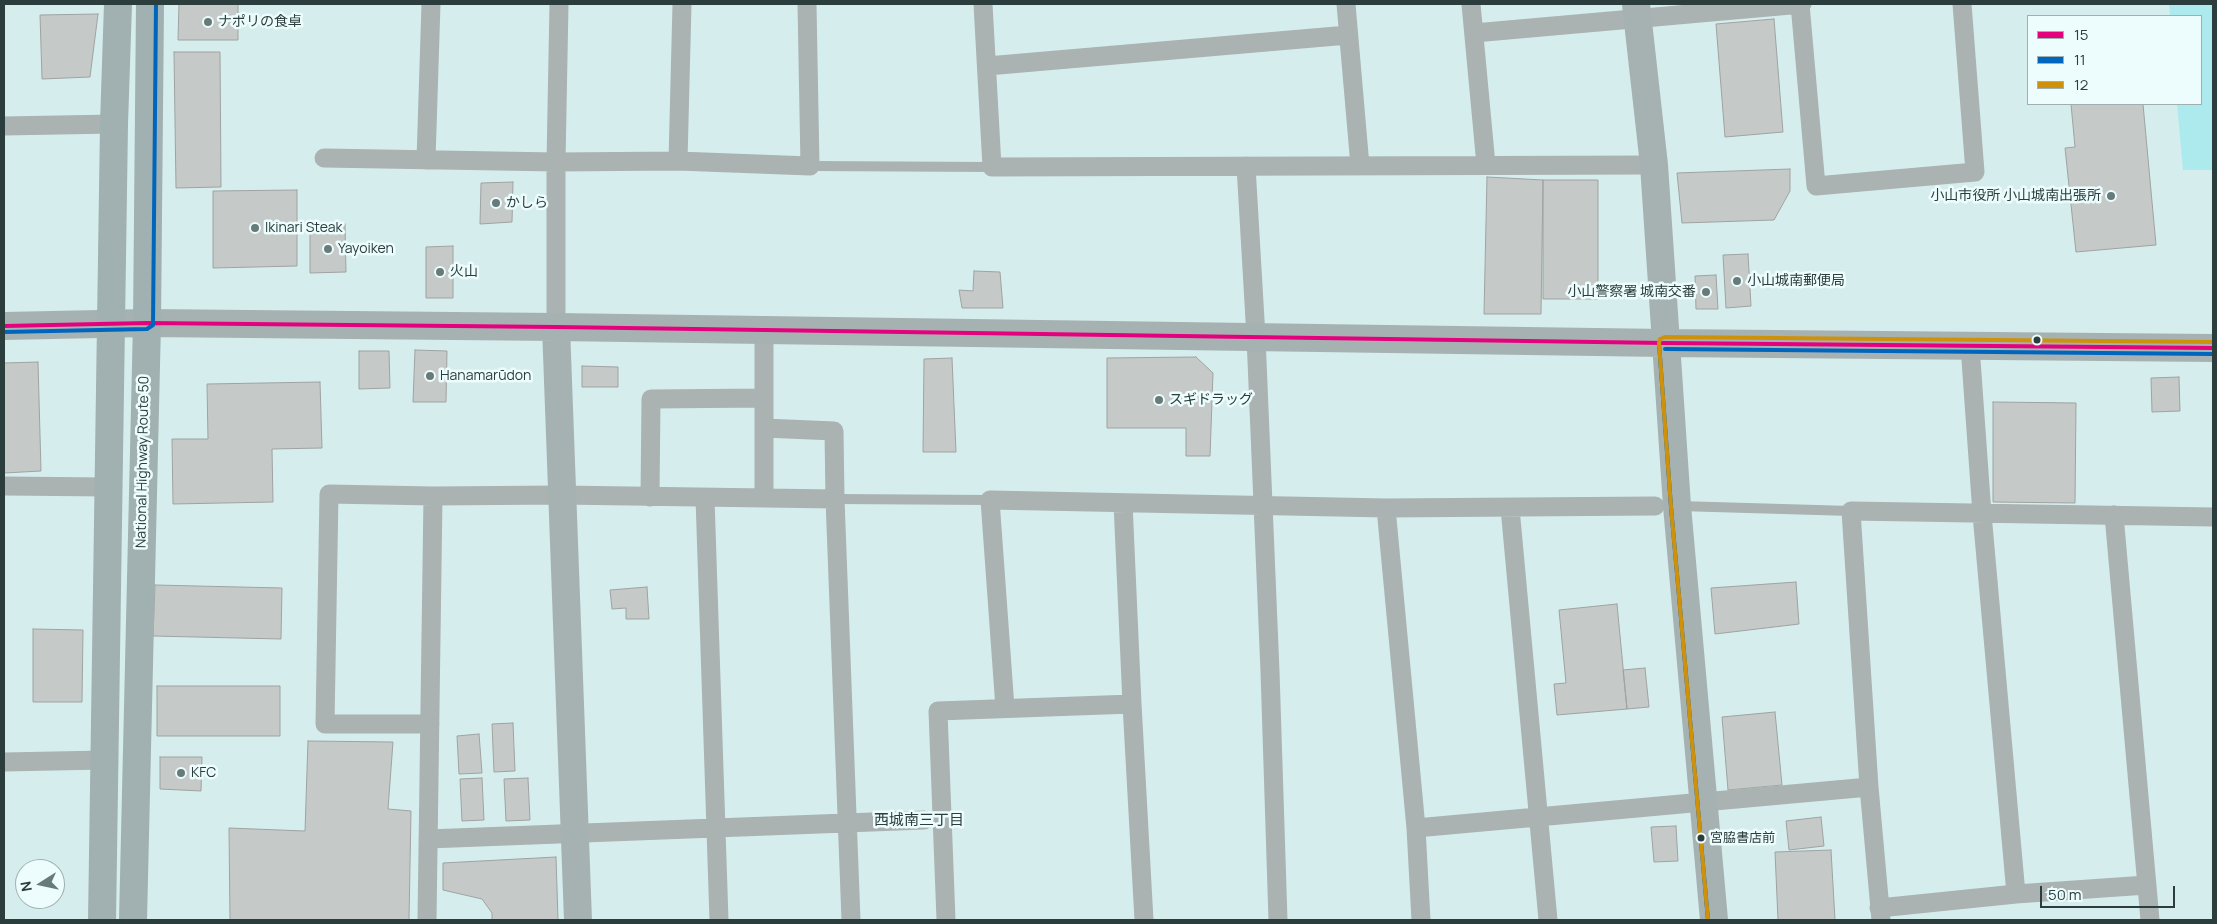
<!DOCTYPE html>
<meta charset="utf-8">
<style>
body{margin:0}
#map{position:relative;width:2217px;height:924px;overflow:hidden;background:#d6edee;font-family:Manrope,sans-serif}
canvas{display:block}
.frame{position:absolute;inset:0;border:5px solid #2c3d3d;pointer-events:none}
.legend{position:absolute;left:2027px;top:15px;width:175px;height:90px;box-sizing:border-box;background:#edfdfe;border:1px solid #a0b0b1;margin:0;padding:6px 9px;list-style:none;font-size:15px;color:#2c3d3d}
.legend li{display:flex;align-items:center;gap:10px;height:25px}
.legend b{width:25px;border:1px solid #a0b0b1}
.north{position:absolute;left:15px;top:859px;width:50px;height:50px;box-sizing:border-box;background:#edfdfe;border:1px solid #a0b0b1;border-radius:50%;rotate:260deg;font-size:14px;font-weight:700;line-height:20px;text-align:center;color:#2c3d3d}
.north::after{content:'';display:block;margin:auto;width:18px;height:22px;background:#687b7b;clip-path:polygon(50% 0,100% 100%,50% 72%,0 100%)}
.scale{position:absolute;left:2040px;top:886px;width:135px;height:22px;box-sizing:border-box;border:2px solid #2c3d3d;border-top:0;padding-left:6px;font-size:15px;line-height:18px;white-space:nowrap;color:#2c3d3d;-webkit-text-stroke:4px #edfdfe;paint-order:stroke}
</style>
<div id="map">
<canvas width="2217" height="924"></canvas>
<div class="frame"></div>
<ul class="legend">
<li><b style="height:6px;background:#e5007d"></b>15</li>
<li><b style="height:6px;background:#0065bd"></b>11</li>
<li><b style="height:6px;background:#ce910c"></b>12</li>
</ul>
<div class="north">N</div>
<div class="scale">50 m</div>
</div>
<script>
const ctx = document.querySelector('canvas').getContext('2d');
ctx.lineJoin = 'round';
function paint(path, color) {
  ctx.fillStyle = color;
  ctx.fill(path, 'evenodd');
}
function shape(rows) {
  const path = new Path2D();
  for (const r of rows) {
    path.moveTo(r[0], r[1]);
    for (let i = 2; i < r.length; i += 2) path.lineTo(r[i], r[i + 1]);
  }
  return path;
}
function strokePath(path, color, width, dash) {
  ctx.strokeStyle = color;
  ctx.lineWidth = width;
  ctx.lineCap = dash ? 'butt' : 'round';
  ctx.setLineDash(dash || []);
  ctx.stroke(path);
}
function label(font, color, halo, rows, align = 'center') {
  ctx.font = font + ' Manrope,"Noto Sans JP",sans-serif';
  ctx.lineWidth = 5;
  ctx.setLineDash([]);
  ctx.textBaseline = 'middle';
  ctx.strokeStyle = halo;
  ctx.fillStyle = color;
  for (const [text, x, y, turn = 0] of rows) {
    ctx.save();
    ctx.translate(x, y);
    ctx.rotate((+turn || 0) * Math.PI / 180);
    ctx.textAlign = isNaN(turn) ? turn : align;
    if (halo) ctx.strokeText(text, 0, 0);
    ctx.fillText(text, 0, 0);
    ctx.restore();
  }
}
const green = shape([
 [2169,4,2213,4,2213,170,2183,170,2177,104,2201,104,2201,16,2170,16]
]);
const building = shape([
 [179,4,238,4,238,40,178,40,179,4],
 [98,14,90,77,42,79,40,15,98,14],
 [1774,19,1783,132,1725,137,1716,24,1774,19],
 [174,52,220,52,221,187,176,188,174,52],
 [2071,104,2143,104,2156,245,2076,252,2065,148,2075,147,2071,104],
 [1790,169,1790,191,1774,220,1682,223,1677,173,1790,169],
 [1487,177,1543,180,1541,314,1484,314,1487,177],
 [1543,180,1598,180,1598,299,1543,299,1543,180],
 [513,182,512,222,480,224,481,183,513,182],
 [297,190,297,266,213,268,213,191,297,190],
 [345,224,346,272,310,273,310,225,345,224],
 [453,246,453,298,426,298,426,247,453,246],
 [1748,254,1751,306,1726,308,1723,255,1748,254],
 [974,271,1000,272,1003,308,962,308,959,290,973,291,974,271],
 [1716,275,1718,309,1696,309,1695,276,1716,275],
 [415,350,447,351,446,402,413,402,415,350],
 [359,351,389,351,390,388,359,389,359,351],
 [1196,357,1213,373,1210,456,1186,456,1186,428,1107,428,1107,358,1196,357],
 [952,358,956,452,923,452,924,359,952,358],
 [38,362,41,471,4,473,4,363,38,362],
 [582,366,618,367,618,387,582,387,582,366],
 [2179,377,2180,411,2152,412,2151,378,2179,377],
 [320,382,322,448,272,449,273,502,173,504,172,439,208,439,207,384,320,382],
 [1993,402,2076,403,2075,503,1993,502,1993,402],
 [1796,582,1799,624,1715,634,1711,588,1796,582],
 [155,585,282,588,281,639,153,636,155,585],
 [647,587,649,619,626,619,626,608,612,609,610,590,647,587],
 [1617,604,1627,709,1557,715,1554,684,1566,683,1559,610,1617,604],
 [33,629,83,630,82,702,33,702,33,629],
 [1645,668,1649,707,1627,709,1623,670,1645,668],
 [157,686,280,686,280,736,157,736,157,686],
 [1775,712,1782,785,1728,790,1722,717,1775,712],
 [513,723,515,771,494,772,492,724,513,723],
 [479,734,482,773,459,774,457,736,479,734],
 [308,741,393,742,388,809,411,811,409,920,230,920,229,828,305,831,308,741],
 [160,757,202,757,201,791,160,789,160,757],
 [482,778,484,820,462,821,460,779,482,778],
 [528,778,530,820,506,821,504,779,528,778],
 [1821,817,1824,846,1789,850,1786,821,1821,817],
 [1676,826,1678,861,1654,862,1651,827,1676,826],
 [1831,850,1835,920,1778,920,1775,852,1831,850],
 [556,857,558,920,492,920,492,913,482,899,443,890,443,863,556,857]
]);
const lane = shape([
 [810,166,992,167],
 [835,499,990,500],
 [1679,506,1851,511]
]);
const street = shape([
 [983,4,992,167,1654,165],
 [1346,4,1360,166],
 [1471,4,1486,165],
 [1800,4,1816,186,1975,172,1962,4],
 [1474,33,1802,4],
 [987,66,1348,35],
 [4,126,114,124],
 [324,158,556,162,678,161,810,166,807,4],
 [426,160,431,4],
 [678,161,682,4],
 [1246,166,1256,337,1270,671,1278,920],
 [556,327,556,162,559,4],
 [1970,346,1982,514,2016,894],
 [764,428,834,431,835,499,851,920],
 [4,486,108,487],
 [650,497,651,399,764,398],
 [705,498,719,920],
 [764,498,764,331],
 [1123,503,1132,704,1144,920],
 [1386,508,1416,828,1421,920],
 [1510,508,1548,920],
 [2114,515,2150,920],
 [1005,708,990,500,1386,508,1655,506],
 [430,724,325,724,329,494,433,496,561,495,835,499],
 [4,762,105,760],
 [1416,828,1869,787],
 [428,839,924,820],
 [1879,908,2016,894,2147,885],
 [427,920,433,496],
 [946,920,938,711,1132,704],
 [1881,920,1869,787,1851,511,2213,517]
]);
const secondary = shape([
 [1636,4,1654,165,1677,506,1714,920],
 [4,326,147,323,556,327,1665,343,2213,348],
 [556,327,578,920]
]);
const highway = shape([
 [102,920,114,124,118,4],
 [133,920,147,323,150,4]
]);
const bus1 = shape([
 [4,326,147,323,556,327,1665,343,2213,348]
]);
const bus2 = shape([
 [4,332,147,329,153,325,156,4],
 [1659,343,1671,507,1708,920],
 [1665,349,2213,354]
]);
const bus3 = shape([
 [1708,920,1671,507,1659,343,1660,339,1665,337,2213,342]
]);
const markers = [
 [208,22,5,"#687b7b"],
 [2111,196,5,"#687b7b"],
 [496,203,5,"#687b7b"],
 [255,228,5,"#687b7b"],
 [328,249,5,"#687b7b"],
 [440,272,5,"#687b7b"],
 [1737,281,5,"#687b7b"],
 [1706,292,5,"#687b7b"],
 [2037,340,4.5,"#2c3d3d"],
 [430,376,5,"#687b7b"],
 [1159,400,5,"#687b7b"],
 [181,773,5,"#687b7b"],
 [1701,838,4.5,"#2c3d3d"]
];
const busNames = [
 ["宮脇書店前",1710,838]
];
const poiNames = [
 ["ナポリの食卓",218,22],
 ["小山市役所 小山城南出張所",2101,196,"right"],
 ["かしら",506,203],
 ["Ikinari Steak",265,228],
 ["Yayoiken",338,249],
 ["火山",450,272],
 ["小山城南郵便局",1747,281],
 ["小山警察署 城南交番",1696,292,"right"],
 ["Hanamarūdon",440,376],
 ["スギドラッグ",1169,400],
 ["KFC",191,773]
];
const streetNames = [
 ["National Highway Route 50",143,462,-89]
];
const neighbourhoodNames = [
 ["西城南三丁目",919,821]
];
paint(green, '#adeaed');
paint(building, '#c5c9c7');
strokePath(building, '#9ea3a1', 1);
strokePath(lane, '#aab2b2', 10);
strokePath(street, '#aab2b2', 19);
strokePath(secondary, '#a6b2b2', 28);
strokePath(highway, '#a1b0b0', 28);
strokePath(bus1, '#e5007d', 4);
strokePath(bus2, '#0065bd', 4);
strokePath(bus3, '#ce910c', 4);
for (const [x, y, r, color] of markers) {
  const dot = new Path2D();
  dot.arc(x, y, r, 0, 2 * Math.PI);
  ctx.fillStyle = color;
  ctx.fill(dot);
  strokePath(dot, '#edfdfe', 2);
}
label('13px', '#2c3d3d', '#edfdfe', busNames, 'left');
label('14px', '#2c3d3d', '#edfdfe', poiNames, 'left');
label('14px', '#2c3d3d', '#edfdfe', streetNames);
label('15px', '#2c3d3d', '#edfdfe', neighbourhoodNames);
</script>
